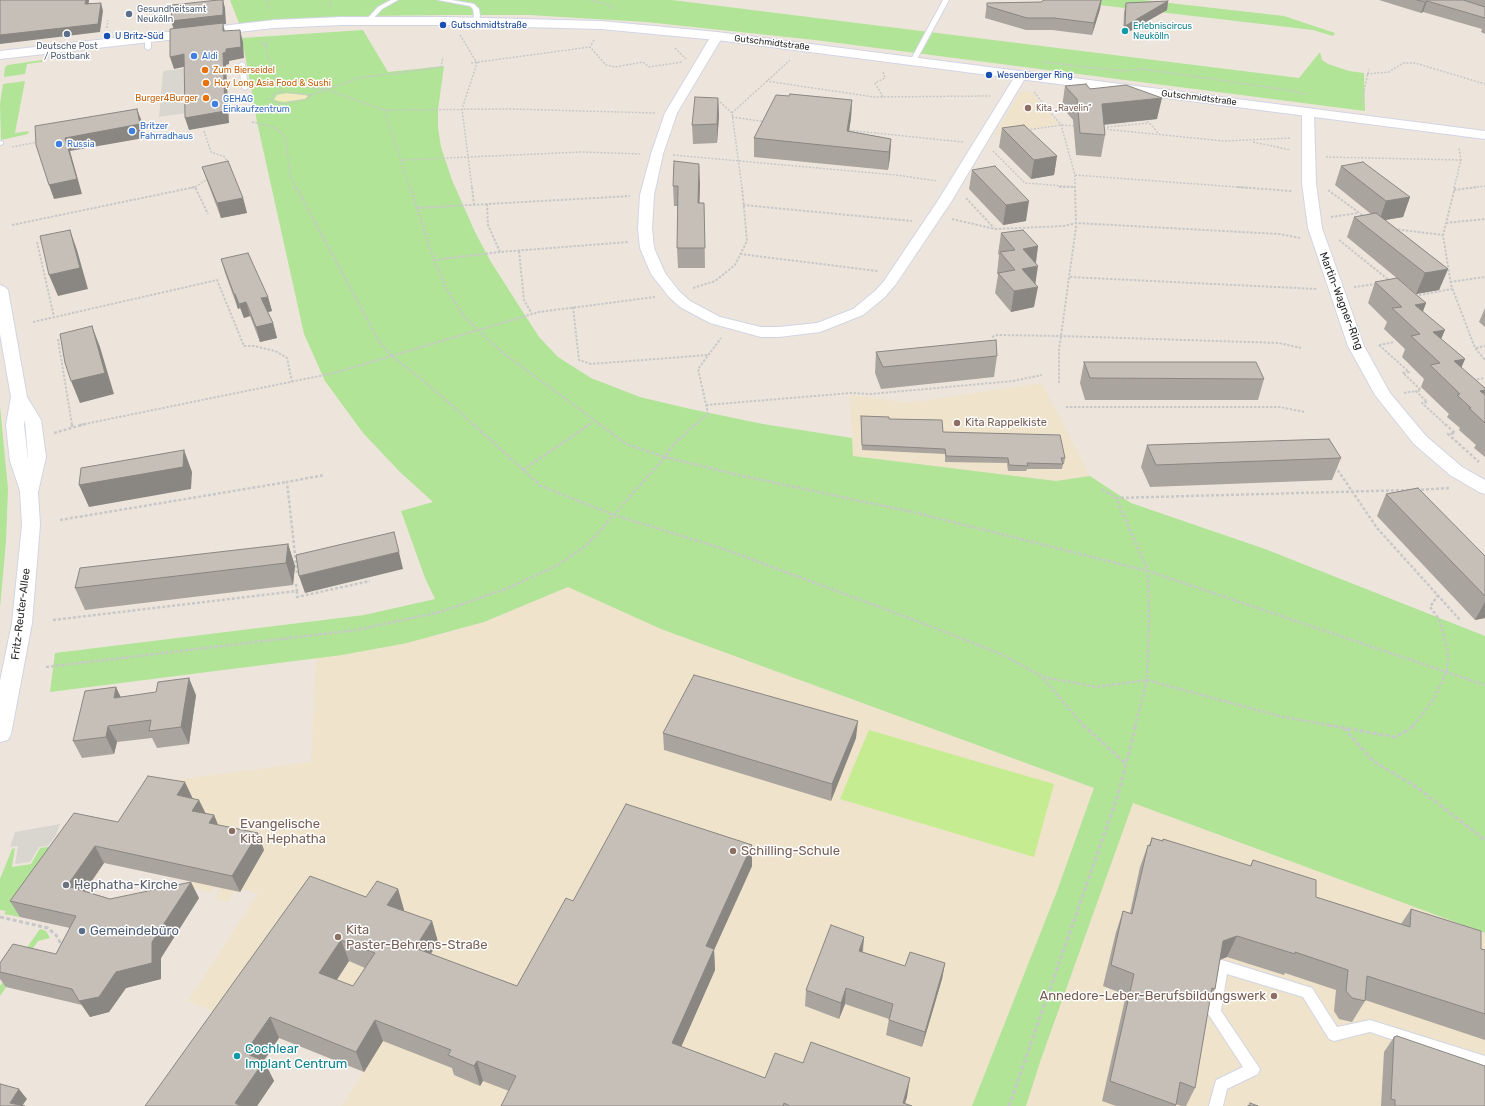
<!DOCTYPE html>
<meta charset="utf-8">
<style>
body{margin:0}
canvas{display:block;background:#ede5dc}
</style>
<canvas width="1485" height="1106"></canvas>
<script>
const ctx = document.querySelector('canvas').getContext('2d');
ctx.lineJoin = 'round';
function paint(path, color) {
  ctx.fillStyle = color;
  ctx.fill(path, 'evenodd');
}
function shape(rows) {
  const path = new Path2D();
  for (const r of rows) {
    path.moveTo(r[0], r[1]);
    for (let i = 2; i < r.length; i += 2) path.lineTo(r[i], r[i + 1]);
  }
  return path;
}
function strokePath(path, color, width, dash) {
  ctx.strokeStyle = color;
  ctx.lineWidth = width;
  ctx.lineCap = dash ? 'butt' : 'round';
  ctx.setLineDash(dash || []);
  ctx.stroke(path);
}
function label(font, color, halo, rows, align = 'center') {
  ctx.font = font + ' Rubik,sans-serif';
  ctx.lineWidth = 3;
  ctx.setLineDash([]);
  ctx.textBaseline = 'middle';
  ctx.strokeStyle = halo;
  ctx.fillStyle = color;
  for (const [text, x, y, turn = 0] of rows) {
    ctx.save();
    ctx.translate(x, y);
    ctx.rotate((+turn || 0) * Math.PI / 180);
    ctx.textAlign = isNaN(turn) ? turn : align;
    if (halo) ctx.strokeText(text, 0, 0);
    ctx.fillText(text, 0, 0);
    ctx.restore();
  }
}
const education = shape([
 [1020,92,1032,92,1058,124,995,135],
 [1042,383,1090,476,1056,481,853,456,850,395,904,402,921,401],
 [568,587,661,629,1094,788,1057,891,972,1106,342,1106,363,1072,188,1001,258,893,241,889,239,893,234,892,228,902,215,899,220,889,214,887,210,892,187,887,190,881,159,782,311,762,316,658,407,643,450,632,484,622],
 [1133,803,1485,933,1485,1106,1026,1106,1041,1059]
]);
const green = shape([
 [230,0,672,0,1299,78,1320,52,1322,60,1328,64,1349,71,1364,73,1365,111,815,40,646,22,529,15,453,15,357,16,239,23],
 [1056,0,1143,0,1284,16,1335,33,1333,36,1313,30],
 [363,30,388,72,444,66,438,110,438,128,441,147,452,180,475,232,491,262,539,337,558,357,591,378,640,397,686,408,763,424,852,438,853,456,1056,481,1090,476,1131,503,1265,549,1485,636,1485,933,1133,803,1041,1059,1026,1106,972,1106,1057,891,1094,788,661,629,568,587,484,622,407,643,342,655,50,692,55,653,364,615,435,599,425,578,401,511,433,502,400,472,363,433,325,381,304,334,257,122,242,38],
 [42,60,42,62,27,64,25,74,4,77,5,67,8,65],
 [25,81,15,133,29,131,28,134,1,140,0,104,3,84],
 [0,406,8,489,6,541,0,608],
 [47,847,65,852,20,917,4,914,6,911,0,910,0,879,12,849,15,848,12,867,31,864,40,848],
 [40,929,46,931,50,938,38,941,0,996,0,986]
]);
const sand = shape([
 [287,93,306,95,308,96,305,99,284,102,274,100,277,95]
]);
const pitch = shape([
 [869,730,1054,784,1034,857,840,799]
]);
const plaza = shape([
 [188,68,187,113,159,117,163,71],
 [60,824,56,835,48,846,39,847,30,862,15,864,18,846,10,847,15,832]
]);
const pathFar3 = shape([
 [267,0,270,10],
 [591,0,609,5,614,9,613,11],
 [330,7,331,0],
 [107,28,108,20],
 [460,35,477,63,462,109,472,188],
 [268,39,266,47,268,56,281,92],
 [594,40,590,47,606,65,615,67,643,62,649,67,682,62],
 [259,41,266,47],
 [675,48,686,59],
 [1042,62,1123,71,1143,69,1294,91,1306,95],
 [471,63,590,47],
 [883,72,885,78,875,83,883,97],
 [1367,74,1389,72,1403,63,1415,63,1485,84],
 [766,81,874,97,990,96],
 [258,86,279,83,325,89,384,110,511,109,655,113],
 [281,92,311,95,307,99,281,104,271,100,274,94,281,92],
 [1034,92,1061,125,1075,175,1075,188],
 [311,95,359,78,441,67,443,57],
 [720,102,732,113,742,188],
 [1361,104,1369,69],
 [384,110,410,188],
 [732,113,790,60],
 [732,117,766,122],
 [1145,118,1160,135],
 [252,122,273,127,281,132,286,139,290,176,296,188],
 [1107,127,1149,123],
 [1103,129,1224,141,1291,138],
 [846,130,963,142],
 [1027,130,1061,125,1076,126],
 [204,131,211,152,225,157,230,166,229,168],
 [1253,142,1291,150],
 [12,147,38,142],
 [993,151,1025,183,1076,187],
 [673,155,896,175,937,181],
 [1326,157,1461,160],
 [401,160,582,152,640,154],
 [1075,175,1250,188],
 [195,187,206,180],
 [191,188,195,188],
 [1454,188,1461,160,1459,147],
 [1470,188,1485,186]
]);
const pathFar2 = shape([
 [296,187,380,343,392,356,437,392,474,425],
 [410,187,434,260,447,290,465,318,503,353,601,425],
 [472,187,474,204],
 [1059,187,1076,187],
 [1237,187,1292,191],
 [1455,187,1443,235,1451,285,1475,348,1485,360],
 [1328,190,1365,217],
 [1454,190,1478,187],
 [966,198,994,228],
 [487,204,488,225,500,252],
 [743,205,912,221],
 [417,208,630,196],
 [1331,217,1358,213],
 [952,219,995,229,1064,226,1076,223,1279,234,1301,238],
 [1446,223,1485,219],
 [12,225,195,187,208,214],
 [1394,229,1443,235],
 [1339,240,1390,281],
 [37,242,54,317],
 [519,251,524,300,532,314],
 [740,254,878,271],
 [434,260,500,252,628,242],
 [1070,277,1317,289],
 [1450,282,1485,277],
 [1354,287,1376,284],
 [693,288,715,281,735,265,747,241,742,187],
 [1415,296,1452,289],
 [573,307,579,360,591,364,708,355],
 [33,322,217,280,244,346,254,346,275,351,287,358,292,382],
 [992,337,997,335,1061,336,1279,343,1301,348],
 [58,339,72,425],
 [1379,345,1409,372,1403,373,1421,390,1416,391,1427,402,1422,403,1446,425],
 [1379,345,1394,342],
 [1476,348,1485,346],
 [1473,380,1485,378],
 [1059,383,1059,350,1076,227,1075,187],
 [1404,393,1416,391],
 [706,405,851,393,871,394,1013,381,1042,375],
 [1066,407,1280,407,1305,412],
 [80,425,334,373,539,312,655,297],
 [588,425,593,422],
 [695,425,708,413,698,369,721,338]
]);
const pathFar1 = shape([
 [72,424,72,427],
 [473,424,541,486,614,515,724,549,917,621,1001,654,1043,677,1097,687,1147,680,1279,716,1333,726],
 [599,424,626,444,665,457,734,474,917,513,1148,571,1485,685],
 [1445,424,1455,433,1448,434,1479,462],
 [54,433,85,424],
 [1335,466,1377,528,1460,620],
 [523,470,590,424],
 [1102,489,1116,498,1148,571,1149,622,1147,680,1135,726],
 [1416,490,1449,488],
 [1116,498,1409,490],
 [60,520,287,482],
 [297,573,287,482,324,475],
 [297,591,297,597,370,581],
 [53,620,297,591,296,584],
 [46,667,356,630,440,612,508,588,558,565,588,544,665,457,672,446,696,424],
 [1043,678,1084,726],
 [1413,726,1433,700,1447,671,1448,654,1445,639,1439,619,1430,607,1438,595]
]);
const path = shape([
 [1083,725,1126,764],
 [1328,725,1395,737,1410,729,1413,725],
 [1344,728,1373,761,1418,788,1485,840],
 [0,917,48,928,56,935,63,947],
 [1009,1106,1118,795,1136,725]
]);
const lane = shape([
 [391,0,398,0,382,9,369,23,365,23,365,21,378,7,391,0],
 [438,0,451,0,474,4,479,9,480,16,478,21,475,23,472,21,474,16,473,9,470,6,438,0],
 [943,0,949,0,916,61,911,62,910,61,943,0],
 [148,36,151,38,151,48,148,50,145,48,145,38,148,36],
 [242,62,245,64,248,88,245,90,242,88,239,64,242,62],
 [0,141,3,142,3,144,0,145,0,141],
 [1222,960,1312,988,1337,1027,1370,1020,1485,1056,1485,1070,1370,1032,1334,1041,1329,1039,1303,997,1227,974,1221,1011,1260,1069,1258,1074,1227,1089,1223,1106,1209,1106,1216,1080,1243,1067,1207,1012,1215,966,1217,962,1222,960]
]);
const street = shape([
 [717,33,723,36,677,113,663,154,654,195,652,228,654,248,665,273,679,291,690,301,720,317,761,327,779,327,817,323,853,309,875,291,884,281,937,202,1017,73,1025,73,1027,75,951,202,896,284,885,297,863,315,820,332,779,337,761,337,710,323,680,307,669,297,651,274,640,248,638,228,640,195,651,154,665,113,711,36,717,33],
 [1308,108,1314,112,1316,183,1322,228,1364,346,1390,393,1426,436,1462,467,1485,480,1485,494,1479,492,1450,475,1414,444,1375,395,1348,346,1308,228,1302,183,1302,112,1308,108],
 [0,285,5,287,8,290,27,397,41,420,46,457,38,492,40,525,32,623,11,734,8,740,0,742,0,681,12,623,22,525,20,491,10,461,6,425,11,397,0,334,0,285],
 [25,420,28,457,28,460,24,425,25,420]
]);
const secondary = shape([
 [341,17,446,17,601,21,717,32,1485,131,1485,139,717,40,601,29,446,25,341,25,274,28,0,59,0,51,274,20,341,17]
]);
const wall = shape([
 [1044,0,1102,0,1100,9,1092,35,1052,30,1026,30,985,18,987,3,1041,2],
 [1379,0,1485,0,1485,34,1481,32,1482,29,1423,12,1421,13],
 [1168,1,1167,10,1123,35,1124,12,1126,3],
 [1065,86,1090,89,1157,119,1104,125,1105,135,1101,157,1076,155,1073,120,1062,107],
 [789,96,852,100,851,118,849,131,891,139,890,157,888,170,754,157,754,138],
 [718,98,719,116,717,143,693,144,692,125],
 [1002,128,1057,156,1054,175,1031,179,999,147],
 [1341,166,1410,197,1403,217,1385,220,1448,269,1439,290,1416,294,1347,237,1354,217,1371,214,1335,185],
 [202,167,243,198,247,213,221,218,207,181],
 [972,170,1026,221,1003,225,969,189],
 [700,183,699,203,704,203,705,268,678,268,677,248,678,206,674,206,673,186],
 [1001,233,1038,246,1036,263,1034,307,1011,312,995,293,998,275,997,273,999,255,998,254],
 [221,259,268,297,272,311,268,312,273,323,277,338,260,342,250,316,244,318,240,308,238,309,225,273],
 [1375,282,1426,303,1423,311,1441,339,1465,359,1461,368,1485,395,1485,457,1474,448,1476,445,1459,430,1460,428,1447,417,1449,414,1421,387,1424,379,1402,357,1405,349,1384,329,1387,322,1368,303],
 [1485,308,1485,327,1479,322],
 [876,352,997,356,994,377,881,389,875,373],
 [1084,362,1264,379,1258,400,1085,400,1080,383],
 [861,416,889,419,943,432,1065,458,1064,464,1063,464,1062,469,1027,469,1026,471,1008,471,1007,463,945,462,945,454,862,450,861,422],
 [1147,445,1341,458,1332,480,1150,487,1141,467],
 [1386,494,1485,556,1485,618,1475,620,1377,516],
 [288,544,295,566,293,585,85,610,75,588],
 [196,695,189,744,157,748,152,738,117,742,114,754,82,758,73,741,121,697],
 [663,733,856,738,831,801,664,750],
 [193,798,205,813,214,815,218,825,264,850,240,892,104,863,85,891,110,899,199,898,161,958,161,979,126,988,109,1012,90,1017,82,1005,6,987,0,979,0,963,56,954,70,928,20,917,10,901,118,822],
 [1152,838,1250,866,1253,860,1316,897,1401,924,1411,909,1481,949,1485,950,1485,1040,1365,1000,1365,1001,1352,1022,1339,1019,1334,1011,1336,990,1285,973,1284,975,1227,957,1220,960,1215,989,1210,999,1195,1088,1186,1106,1181,1106,1176,1104,1176,1106,1116,1106,1102,1101,1126,995,1103,986,1116,932,1123,911,1130,913,1140,867,1148,845,1149,845],
 [752,845,752,866,714,950,715,970,681,1047,765,1078,803,1063,907,1097,905,1103,912,1106,501,1106,509,1091,483,1081,480,1086,454,1075,452,1068,383,1041,364,1072,279,1038,264,1061,274,1081,257,1106,145,1106,366,897,398,889,404,910,404,911,432,921,438,942,431,954,517,986,573,901],
 [349,961,365,968,353,986,337,980],
 [864,937,863,952,905,966,945,963,942,979,922,1047,886,1035,889,1019,845,1004,839,1019,805,1006,806,990],
 [1394,1037,1485,1106,1381,1106,1384,1052]
]);
const shadedWall = shape([
 [86,0,89,0,88,12,85,4],
 [223,0,225,8,226,24,223,24,226,35,174,30,171,21],
 [1101,0,1100,9,1092,35,1094,23],
 [1168,1,1167,10,1123,35,1125,26],
 [1427,1,1423,12,1421,13,1425,2],
 [101,3,103,11,100,32,0,44,0,35],
 [240,30,243,42,244,58,229,61,229,64,226,65,229,123,189,130,185,118,223,53],
 [184,54,188,66,174,69,170,57],
 [718,98,719,116,717,143,717,124],
 [1162,98,1157,119,1098,125,1102,104],
 [852,100,851,118,846,149,847,131],
 [137,109,142,122,144,138,70,151,82,194,54,199,49,185,65,138],
 [891,139,890,157,888,170,889,152],
 [1057,156,1054,175,1031,179,1034,160],
 [699,164,700,183,699,223,698,203],
 [1410,197,1403,217,1379,221,1386,201],
 [243,198,247,213,221,218,217,203],
 [1029,201,1026,221,1003,225,1006,205],
 [70,230,77,250,88,289,58,296,49,275],
 [1038,246,1035,267,1038,266,1035,286,1019,289,1023,249],
 [1448,269,1439,290,1416,294,1425,273],
 [1038,287,1034,307,1011,312,1014,291],
 [234,294,235,294,240,308,238,309],
 [268,297,272,311,265,313,261,298],
 [246,302,250,316,244,318,239,304],
 [1426,303,1418,324,1415,305],
 [273,323,277,338,260,342,256,327],
 [92,326,100,347,114,394,80,403,71,381],
 [1445,330,1436,351,1433,332],
 [1465,359,1456,380,1454,361],
 [1485,390,1485,393,1477,411,1480,391],
 [184,450,192,472,191,489,89,507,79,485],
 [288,544,295,566,293,585,286,563],
 [399,552,403,569,305,593,299,576],
 [1485,602,1485,618,1475,620],
 [189,678,196,695,189,744,181,727],
 [116,687,124,704,114,698],
 [858,721,856,738,831,801,832,784],
 [108,726,117,742,114,754,106,737],
 [185,782,193,799,177,795],
 [199,800,207,816,192,811],
 [214,815,221,832,209,823],
 [258,833,264,850,240,892,232,876],
 [752,845,752,866,714,950,715,970,674,1063,672,1043,706,946],
 [95,846,104,863,77,902,67,886],
 [191,882,199,898,161,958,161,979,126,988,109,1012,90,1017,79,1001,152,942],
 [398,889,404,910,394,926,387,905],
 [432,921,438,942,421,969,415,948],
 [1237,936,1227,957,1213,962,1223,941],
 [864,937,862,953,859,951],
 [341,940,349,961,327,994,319,973],
 [945,963,942,979,922,1047,925,1032],
 [846,988,845,1004,839,1019,841,1003],
 [270,1017,279,1038,255,1073,245,1053],
 [375,1020,383,1041,364,1072,356,1052],
 [264,1061,274,1081,257,1106,236,1106,235,1103],
 [477,1061,483,1081,480,1086,474,1066],
 [910,1078,907,1097,904,1106,903,1103],
 [19,1089,27,1099,22,1106,10,1103]
]);
const building = shape([
 [0,0,86,0,85,4,101,3,98,24,0,35,0,0],
 [218,0,223,0,223,15,171,21,172,5,218,0],
 [1044,0,1101,0,1094,23,1054,18,1027,18,987,6,987,3,1041,2,1044,0],
 [1417,0,1463,0,1485,7,1485,18,1427,1,1425,2,1417,0],
 [1168,1,1125,26,1126,3,1168,1],
 [223,23,223,31,240,30,241,47,226,49,226,52,223,53,225,111,185,118,184,54,170,57,170,29,223,23],
 [1086,84,1090,89,1126,85,1162,98,1102,104,1105,135,1080,133,1077,99,1065,86,1086,84],
 [790,94,852,100,847,131,891,139,889,152,754,138,776,95,789,96,790,94],
 [695,97,718,98,717,124,692,125,695,97],
 [137,109,140,124,65,138,77,179,49,185,36,145,35,126,137,109],
 [1024,125,1057,156,1034,160,1002,128,1024,125],
 [228,161,243,198,217,203,202,167,228,161],
 [674,161,699,164,698,203,704,203,705,248,677,248,678,186,673,186,674,161],
 [1363,162,1410,197,1386,201,1341,166,1363,162],
 [995,166,1029,201,1006,205,972,170,995,166],
 [1376,213,1448,269,1425,273,1354,217,1376,213],
 [70,230,80,268,49,275,40,236,70,230],
 [1023,230,1038,246,1023,249,1038,266,1022,269,1038,287,1014,291,998,273,1015,270,1000,252,1015,250,1001,233,1023,230],
 [248,253,268,297,261,298,273,323,256,327,246,302,239,304,235,294,234,294,221,259,248,253],
 [1397,278,1426,303,1415,305,1445,330,1433,332,1465,359,1454,361,1485,388,1485,390,1480,391,1485,395,1485,423,1469,408,1471,408,1457,395,1460,394,1430,365,1440,363,1411,336,1420,334,1392,308,1402,307,1375,282,1397,278],
 [92,326,105,373,71,381,65,363,60,334,92,326],
 [996,340,997,356,883,367,876,352,996,340],
 [1084,362,1256,362,1264,379,1090,378,1084,362],
 [861,416,889,417,889,419,942,420,943,432,1060,435,1065,458,1061,458,1063,464,1027,463,1028,466,1009,465,1008,458,946,456,945,449,862,445,861,416],
 [1329,439,1341,458,1156,465,1147,445,1329,439],
 [184,450,183,467,79,485,81,468,184,450],
 [1418,488,1485,556,1485,596,1386,494,1418,488],
 [394,532,399,552,299,576,296,555,394,532],
 [288,544,286,563,75,588,80,568,288,544],
 [694,675,858,721,832,784,663,733,694,675],
 [189,678,181,727,149,731,151,720,108,726,106,737,73,741,85,691,116,687,114,698,156,692,158,682,189,678],
 [148,776,185,782,177,795,199,800,192,811,214,815,209,823,258,833,232,876,95,846,67,886,110,899,191,882,152,942,152,963,116,972,99,997,79,1001,72,989,0,972,0,963,13,944,56,954,76,916,10,901,74,813,118,822,148,776],
 [626,804,752,845,706,946,714,949,672,1043,765,1078,775,1053,803,1063,811,1042,910,1078,903,1103,912,1106,790,1106,784,1103,783,1106,501,1106,516,1076,477,1061,474,1066,448,1055,451,1050,375,1020,356,1052,270,1017,245,1053,264,1061,235,1103,241,1106,145,1106,310,876,366,897,377,881,398,889,387,905,432,921,415,948,517,986,566,898,573,901,626,804],
 [341,940,375,953,353,986,319,973,341,940],
 [1152,838,1163,841,1163,839,1251,866,1253,860,1316,880,1316,897,1410,927,1411,909,1481,931,1481,949,1485,950,1485,1014,1367,976,1365,1001,1352,998,1346,991,1348,970,1295,952,1295,954,1237,936,1223,941,1215,989,1212,988,1195,1088,1180,1082,1176,1105,1110,1081,1134,974,1111,965,1123,911,1132,914,1148,845,1150,846,1152,838],
 [831,925,864,937,859,951,905,966,910,952,945,963,925,1032,889,1020,893,1004,846,988,841,1003,806,990,831,925],
 [1397,1036,1485,1066,1485,1106,1395,1106,1395,1100,1391,1099,1394,1037,1397,1036],
 [0,1084,19,1089,10,1103,25,1106,0,1106,0,1084],
 [1250,1103,1258,1106,1248,1106,1248,1105,1250,1106,1250,1103]
]);
const markers = [
 [129,14,4,"#5c6f8a"],
 [443,25,4,"#1a4fb4"],
 [1125,31,4,"#0f9aa8"],
 [67,34,4,"#5c6f8a"],
 [107,36,4,"#1a4fb4"],
 [194,56,4,"#3f7fe0"],
 [205,70,4,"#e8710a"],
 [989,75,4,"#1a4fb4"],
 [206,83,4,"#e8710a"],
 [206,98,4,"#e8710a"],
 [215,104,4,"#3f7fe0"],
 [1028,108,4,"#8d6e63"],
 [132,131,4,"#3f7fe0"],
 [59,144,4,"#3f7fe0"],
 [957,423,4,"#8d6e63"],
 [232,831,4,"#8d6e63"],
 [733,851,4,"#8d6e63"],
 [66,885,4,"#6b7280"],
 [82,931,4,"#5c6f8a"],
 [338,937,4,"#8d6e63"],
 [1274,996,4,"#8d6e63"],
 [237,1056,4,"#0f9aa8"]
];
const farServicenames = [
 ["Gesundheitsamt",137,9],
 ["Neukölln",137,19],
 ["Deutsche Post",67,46,"center"],
 ["/ Postbank",67,56,"center"]
];
const farTransitnames = [
 ["Gutschmidtstraße",451,25],
 ["U Britz-Süd",115,36],
 ["Wesenberger Ring",997,75]
];
const farCulturenames = [
 ["Erlebniscircus",1133,26],
 ["Neukölln",1133,36]
];
const farStreetnames = [
 ["Gutschmidtstraße",772,43,7],
 ["Gutschmidtstraße",1199,98,7]
];
const farShopnames = [
 ["Aldi",202,56],
 ["GEHAG",223,99],
 ["Einkaufzentrum",223,109],
 ["Britzer",140,126],
 ["Fahrradhaus",140,136],
 ["Russia",67,144]
];
const farFoodnames = [
 ["Zum Bierseidel",213,70],
 ["Huy Long Asia Food & Sushi",214,83],
 ["Burger4Burger",198,98,"right"]
];
const farEducationnames = [
 ["Kita „Ravelin“",1036,108]
];
const streetNames = [
 ["Martin-Wagner-Ring",1341,301,69],
 ["Fritz-Reuter-Allee",21,614,-83]
];
const educationNames = [
 ["Kita Rappelkiste",965,423]
];
const nearEducationnames = [
 ["Evangelische",240,824],
 ["Kita Hephatha",240,839],
 ["Schilling-Schule",741,851],
 ["Kita",346,930],
 ["Paster-Behrens-Straße",346,945],
 ["Annedore-Leber-Berufsbildungswerk",1266,996,"right"]
];
const nearWorshipnames = [
 ["Hephatha-Kirche",74,885]
];
const nearServicenames = [
 ["Gemeindebüro",90,931]
];
const nearCulturenames = [
 ["Cochlear",245,1049],
 ["Implant Centrum",245,1064]
];
paint(education, '#efe3cb');
paint(green, '#b1e497');
paint(sand, '#f2eabe');
paint(pitch, '#c6ec92');
paint(plaza, '#d9d5cf');
strokePath(lane, '#d1d5e3', 2);
strokePath(street, '#d1d5e3', 2);
strokePath(secondary, '#d1d5e3', 2);
strokePath(pathFar3, '#c8c8c8', 1.5, [2, 1.5]);
strokePath(pathFar2, '#c8c8c8', 2, [2.5, 1.5]);
strokePath(pathFar1, '#c8c8c8', 2.5, [3, 2]);
strokePath(path, '#c8c8c8', 3, [4, 2.5]);
paint(lane, '#fff');
paint(street, '#fff');
paint(secondary, '#fff');
paint(wall, '#a9a49e');
paint(shadedWall, '#8a8681');
paint(building, '#c5bfb8');
strokePath(building, '#8a8681', 1);
for (const [x, y, r, color] of markers) {
  const dot = new Path2D();
  dot.arc(x, y, r, 0, 2 * Math.PI);
  ctx.fillStyle = color;
  ctx.fill(dot);
  strokePath(dot, '#fff', 1.5);
}
label('9px', '#4e5e75', '#fff', farServicenames, 'left');
label('9px', '#164399', '#fff', farTransitnames, 'left');
label('9px', '#0d838f', '#fff', farCulturenames, 'left');
label('9px', '#2a2a2a', '#fff', farStreetnames);
label('9px', '#366cbe', '#fff', farShopnames, 'left');
label('9px', '#c56008', '#fff', farFoodnames, 'left');
label('9px', '#785e54', '#fff', farEducationnames, 'left');
label('11px', '#2a2a2a', '#fff', streetNames);
label('11px', '#785e54', '#fff', educationNames, 'left');
label('13px', '#785e54', '#fff', nearEducationnames, 'left');
label('13px', '#5b616d', '#fff', nearWorshipnames, 'left');
label('13px', '#4e5e75', '#fff', nearServicenames, 'left');
label('13px', '#0d838f', '#fff', nearCulturenames, 'left');
</script>
